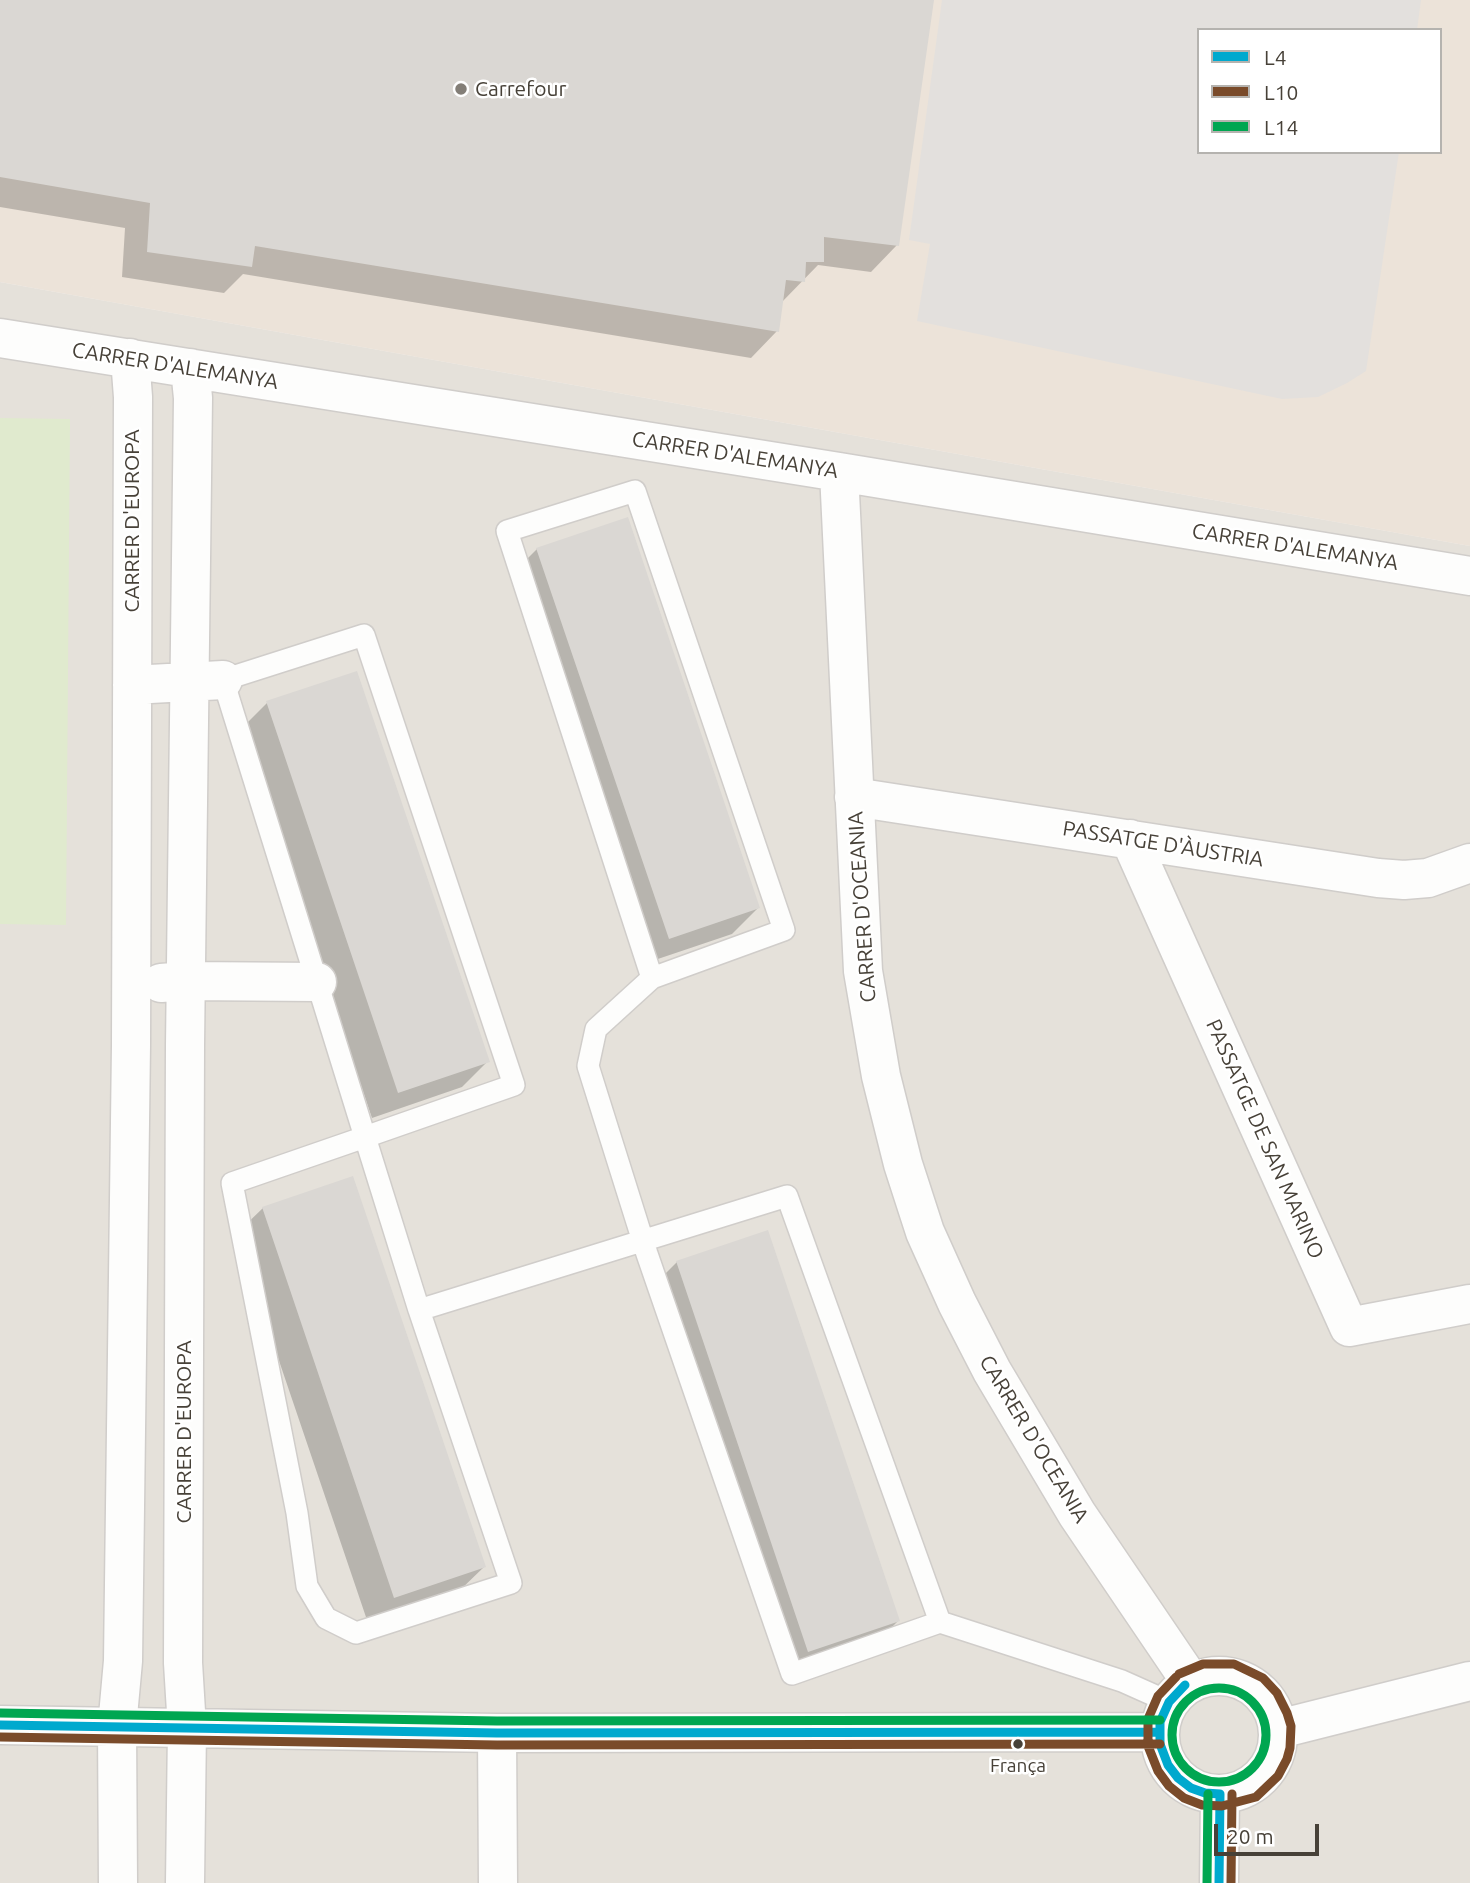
<!DOCTYPE html>
<meta charset="utf-8">
<style>
body{margin:0}
#map{position:relative;width:1470px;height:1883px;overflow:hidden;background:#f2efec;font-family:Ubuntu,sans-serif}
canvas{display:block}
.legend{position:absolute;left:1197px;top:28px;width:245px;height:126px;box-sizing:border-box;background:#fff;border:2px solid #b5b3af;margin:0;padding:9px 12px;list-style:none;font-size:21px;color:#474138}
.legend li{display:flex;align-items:center;gap:14px;height:35px}
.legend b{width:35px;border:2px solid #b5b3af}
.scale{position:absolute;left:1214px;top:1824px;width:105px;height:32px;box-sizing:border-box;border:4px solid #474138;border-top:0;padding-left:9px;font-size:21px;line-height:24px;white-space:nowrap;color:#474138;-webkit-text-stroke:5px #fff;paint-order:stroke}
</style>
<div id="map">
<canvas width="1470" height="1883"></canvas>
<ul class="legend">
<li><b style="height:9px;background:#00a9ce"></b>L4</li>
<li><b style="height:9px;background:#7a4b2a"></b>L10</li>
<li><b style="height:9px;background:#00a651"></b>L14</li>
</ul>
<div class="scale">20 m</div>
</div>
<script>
const ctx = document.querySelector('canvas').getContext('2d');
ctx.lineJoin = 'round';
function paint(path, color) {
  ctx.fillStyle = color;
  ctx.fill(path, 'evenodd');
}
function shape(rows) {
  const path = new Path2D();
  for (const r of rows) {
    if (r.length === 3) {
      path.moveTo(r[0] + r[2], r[1]);
      path.arc(r[0], r[1], r[2], 0, 2 * Math.PI);
      continue;
    }
    path.moveTo(r[0], r[1]);
    for (let i = 2; i < r.length; i += 2) path.lineTo(r[i], r[i + 1]);
  }
  return path;
}
function strokePath(path, color, width, dash) {
  ctx.strokeStyle = color;
  ctx.lineWidth = width;
  ctx.lineCap = dash ? 'butt' : 'round';
  ctx.setLineDash(dash || []);
  ctx.stroke(path);
}
function label(font, color, halo, rows, align = 'center') {
  ctx.font = font + ' Ubuntu,sans-serif';
  ctx.lineWidth = 5;
  ctx.setLineDash([]);
  ctx.textBaseline = 'middle';
  ctx.strokeStyle = halo;
  ctx.fillStyle = color;
  for (const [text, x, y, turn = 0] of rows) {
    ctx.save();
    ctx.translate(x, y);
    ctx.rotate((+turn || 0) * Math.PI / 180);
    ctx.textAlign = isNaN(turn) ? turn : align;
    if (halo) ctx.strokeText(text, 0, 0);
    ctx.fillText(text, 0, 0);
    ctx.restore();
  }
}
const residential = shape([
 [0,282,1470,546,1470,1883,0,1883]
]);
const commercial = shape([
 [0,0,1470,0,1470,546,0,282],
 [1199,30,1440,30,1440,152,1199,152]
]);
const green = shape([
 [0,418,70,419,66,925,0,924]
]);
const parking = shape([
 [942,0,1421,0,1417,30,1199,30,1199,152,1399,152,1366,371,1347,383,1318,397,1282,399,917,321,930,244,909,240]
]);
const shadow = shape([
 [0,0,932,0,897,245,871,272,818,265,781,303,777,331,751,358,243,274,224,293,122,277,125,228,0,207],
 [537,549,758,908,732,934,643,964,511,575],
 [267,703,488,1061,462,1087,372,1118,241,729],
 [263,1208,484,1567,457,1593,368,1623,236,1234],
 [677,1262,898,1621,872,1647,782,1677,651,1288]
]);
const building = shape([
 [0,0,934,0,899,246,824,237,824,262,806,262,805,282,786,280,779,332,255,246,252,267,147,252,150,203,0,177],
 [628,517,760,908,669,939,536,548],
 [357,671,490,1062,398,1093,266,701],
 [353,1176,486,1567,394,1598,262,1207],
 [768,1230,900,1621,808,1652,676,1261]
]);
const service = shape([
 [652,978,507,531,635,491,784,930,652,978,596,1029,588,1066,647,1254,792,1674,940,1622],
 [419,1310,511,1583,356,1633,326,1618,307,1586,297,1513,232,1183,365,1137,514,1085,364,635,223,680,317,982,365,1137,419,1310,787,1196,940,1622,1122,1681,1169,1702]
]);
const minor = shape([
 [0,338,839,472,1470,576],
 [839,472,863,971,881,1076,903,1164,925,1232,957,1303,992,1371,1077,1514,1191,1682],
 [132,685,223,680],
 [854,797,1378,878,1404,880,1428,878,1470,863],
 [1130,839,1349,1327,1470,1304],
 [161,983,186,981,317,982],
 [1219,1735,59],
 [0,1725,497,1733,1160,1732],
 [1279,1729,1470,1681],
 [497,1733,498,1883],
 [118,1883,117,1727,123,1661,131,1045,133,397,130,358],
 [185,1883,187,1728,183,1663,185,1045,193,398,190,368],
 [1219,1883,1220,1794]
]);
const bus1 = shape([
 [1185,1685,1169,1702,1160,1722,1160,1744,1168,1765,1178,1778,1191,1788,1205,1793,1220,1794],
 [0,1725,497,1733,1160,1732],
 [1219,1883,1220,1794]
]);
const bus2 = shape([
 [1176,1677,1158,1696,1148,1719,1148,1746,1158,1771,1169,1786,1184,1798,1202,1805,1222,1806,1256,1797,1278,1776,1287,1759,1290,1748,1291,1726,1287,1713,1277,1693,1263,1678,1234,1664,1203,1664,1179,1674],
 [0,1737,497,1745,1160,1744],
 [1231,1883,1232,1794]
]);
const bus3 = shape([
 [1219,1735,47],
 [0,1713,497,1721,1160,1720],
 [1207,1883,1208,1794]
]);
const markers = [
 [461,89,7,"#837e77"],
 [1018,1744,6,"#474138"]
];
const busNames = [
 ["França",1018,1766]
];
const poiNames = [
 ["Carrefour",475,89]
];
const streetNames = [
 ["CARRER D'ALEMANYA",175,366,9],
 ["CARRER D'ALEMANYA",735,455,9],
 ["CARRER D'EUROPA",132,521,-90],
 ["CARRER D'ALEMANYA",1295,547,9],
 ["PASSATGE D'ÀUSTRIA",1163,844,9],
 ["CARRER D'OCEANIA",862,907,-94],
 ["PASSATGE DE SAN MARINO",1265,1139,66],
 ["CARRER D'EUROPA",184,1432,-90],
 ["CARRER D'OCEANIA",1034,1439,59]
];
paint(residential, '#e5e1da');
paint(commercial, '#ece3d9');
paint(green, '#e0eace');
paint(parking, '#e3e0dd');
paint(shadow, '#0003');
paint(building, '#dad7d3');
strokePath(service, '#d0cdca', 24);
strokePath(minor, '#d0cdca', 41);
strokePath(service, '#fdfdfc', 21);
strokePath(minor, '#fdfdfc', 38);
strokePath(bus1, '#00a9ce', 9);
strokePath(bus2, '#7a4b2a', 9);
strokePath(bus3, '#00a651', 9);
for (const [x, y, r, color] of markers) {
  const dot = new Path2D();
  dot.arc(x, y, r, 0, 2 * Math.PI);
  ctx.fillStyle = color;
  ctx.fill(dot);
  strokePath(dot, '#fff', 2.5);
}
label('19px', '#474138', '#fff', busNames);
label('21px', '#474138', '#fff', poiNames, 'left');
label('21px', '#474138', '#fff', streetNames);
</script>
